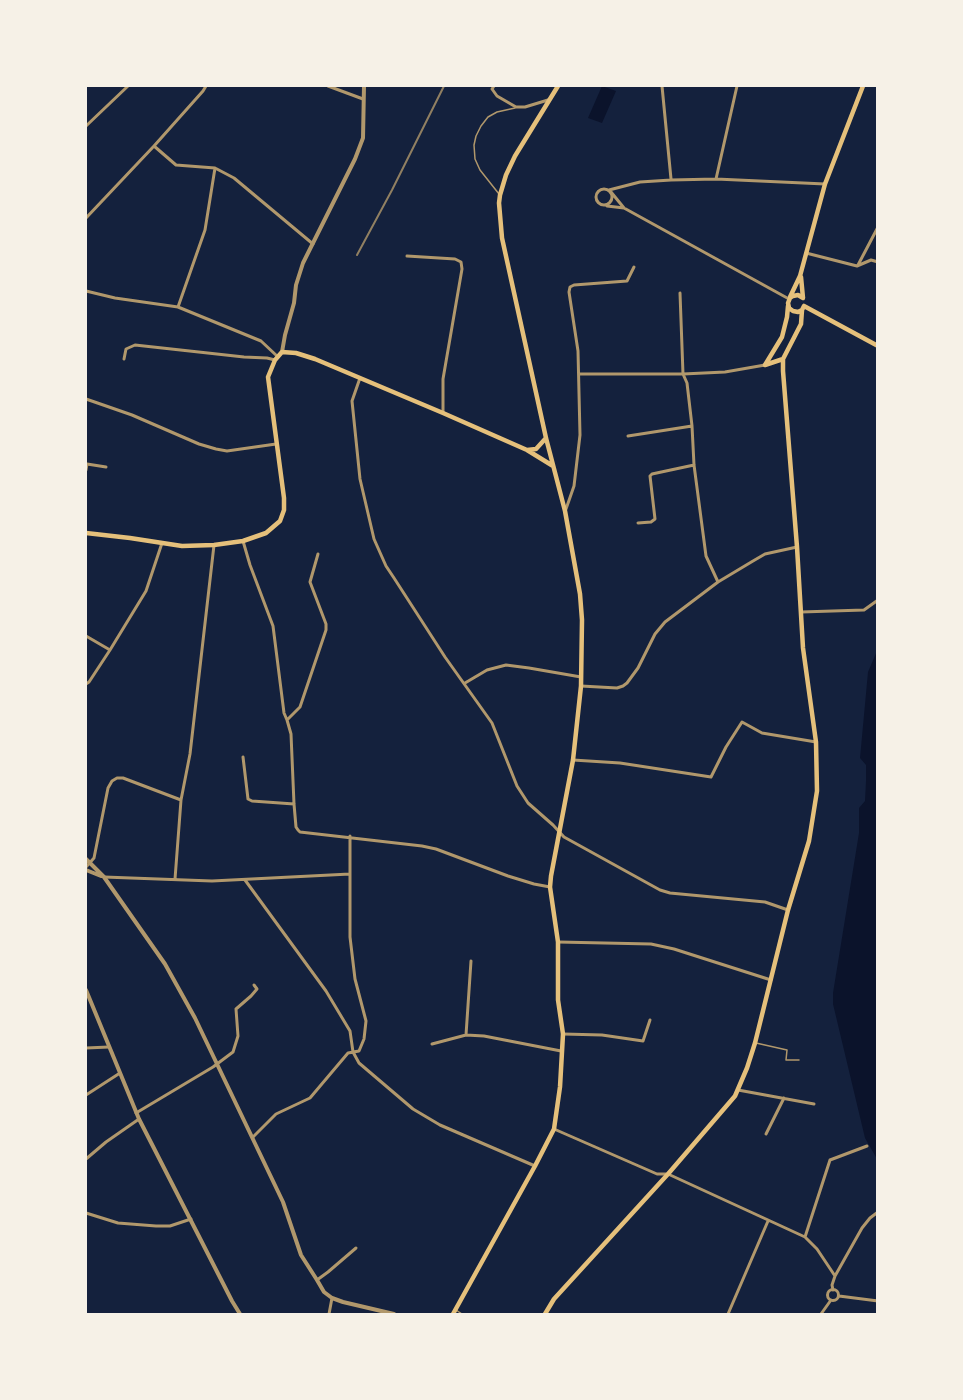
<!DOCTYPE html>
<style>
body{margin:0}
#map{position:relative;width:963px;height:1400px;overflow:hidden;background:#14213d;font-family:Karla,sans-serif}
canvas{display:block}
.frame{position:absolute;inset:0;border:87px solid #f6f1e7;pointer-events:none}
</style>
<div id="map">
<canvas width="963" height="1400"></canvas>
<div class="frame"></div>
</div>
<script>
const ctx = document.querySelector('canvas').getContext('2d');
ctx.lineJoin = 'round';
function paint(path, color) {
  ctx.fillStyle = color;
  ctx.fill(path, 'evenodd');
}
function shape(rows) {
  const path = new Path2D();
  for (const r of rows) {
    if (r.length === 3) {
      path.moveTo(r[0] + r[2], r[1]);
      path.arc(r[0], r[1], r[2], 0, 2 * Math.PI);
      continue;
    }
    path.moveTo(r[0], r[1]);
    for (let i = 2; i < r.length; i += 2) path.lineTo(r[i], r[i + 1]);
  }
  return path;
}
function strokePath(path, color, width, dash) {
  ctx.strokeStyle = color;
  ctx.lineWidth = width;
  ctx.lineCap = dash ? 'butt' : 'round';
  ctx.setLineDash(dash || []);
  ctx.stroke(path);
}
const water = shape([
 [602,86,616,91,602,123,588,118],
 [877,651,877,1159,865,1138,833,1004,833,993,859,833,859,808,865,801,866,781,866,765,860,758,868,672]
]);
const service = shape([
 [499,194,480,170,475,159,474,145,476,136,481,126,488,117,497,112,515,108],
 [756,1043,787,1050,786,1060,799,1060],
 [456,1310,462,1314]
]);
const minor = shape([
 [328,86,363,99],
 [494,86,492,89,497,96,516,107,525,107,548,100],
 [662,86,671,179],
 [86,126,128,86],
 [154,146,176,165,215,168,205,230,178,307],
 [215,168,234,178,313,244],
 [716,179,737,86],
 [604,197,8],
 [609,190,640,182,671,180,716,179,825,184],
 [611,192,624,208,789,299],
 [607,206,624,208],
 [86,218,154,146,203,91,206,86],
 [806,253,857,266,871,260,878,262],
 [407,256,455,259,461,262,462,269,443,379,443,413],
 [858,265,878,227],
 [86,291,115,298,178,307,261,341,277,356],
 [680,293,683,374,687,383,692,426,694,465,706,556,718,582],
 [124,359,126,349,135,345,244,357,267,358,275,360],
 [579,374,683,374,725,372,765,365],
 [360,378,352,401,360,479,374,539,386,566,394,578,445,657,492,723,517,786,528,803,553,825,564,837,660,890,670,893,765,902,788,910],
 [86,399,132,415,199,444,216,449,227,451,276,444],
 [628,436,692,426],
 [86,470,87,464,106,467],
 [566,509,574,486,580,435,578,351,569,292,570,287,574,285,627,281,634,267],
 [638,523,651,522,655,519,650,476,652,474,694,465],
 [243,541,250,565,273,626,284,713,287,720,291,734,294,804,296,827,298,830,300,832,422,846,436,849,508,876,534,884,550,887],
 [801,612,864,610,878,600],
 [86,636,110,650],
 [465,683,487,670,506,665,529,668,581,677],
 [86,684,89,682,110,650,146,591,162,543],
 [581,686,617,688,623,686,627,683,638,668,655,634,665,622,718,582,753,561,765,554,797,547],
 [287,720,300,707,326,630,326,624,310,582,318,554],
 [243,757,248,799,252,801,294,804],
 [573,760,620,763,711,777,726,747,742,722,762,733,816,742],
 [86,867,94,858,108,788,112,781,117,778,123,778,181,800],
 [104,877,212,881,350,874],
 [175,879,181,800,190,754,214,545],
 [245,880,326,991,350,1031,353,1052,359,1063,413,1109,440,1125,535,1166],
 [558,942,651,944,674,949,771,980],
 [563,1034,602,1035,643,1041,650,1020],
 [466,1035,471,961],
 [432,1044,466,1035,484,1036,561,1051],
 [86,1048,109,1047],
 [738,1090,814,1104],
 [86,1095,120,1073],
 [136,1113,213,1067,233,1052,238,1036,236,1009,251,996,257,989,254,985],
 [554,1129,657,1174,668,1174,805,1237,817,1249,835,1276,832,1285,833,1290],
 [766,1134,784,1098],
 [253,1137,276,1114,310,1098,348,1053,359,1051,364,1039,366,1021,355,979,350,937,350,836],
 [86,1159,106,1142,139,1119],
 [86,1213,118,1223,156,1226,170,1226,191,1219],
 [805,1237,830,1160,867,1146],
 [835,1276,862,1228,870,1218,878,1212],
 [317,1280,328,1272,356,1248],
 [833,1295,5.5],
 [839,1296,878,1301],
 [329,1314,332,1298],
 [728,1314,768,1221],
 [821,1314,831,1300]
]);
const tertiary = shape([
 [282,352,285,335,294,303,296,285,303,263,355,159,363,138,364,86],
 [86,859,104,877,165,964,195,1018,283,1202,301,1255,317,1280,324,1292,332,1298,343,1302,394,1314],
 [86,870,101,876],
 [86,990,139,1119,232,1301,240,1314]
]);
const secondary = shape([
 [801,277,803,298],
 [790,297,800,276,825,184,863,86],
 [804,306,878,346],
 [802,310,798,312,793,311,789,308,788,303,790,298,793,296,798,295,803,298],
 [765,365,782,337,787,317,788,306],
 [765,365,783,359],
 [527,450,553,466],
 [86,533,130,538,182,546,214,545,243,541,266,533,280,521,284,510,284,498,268,377,275,360,282,352,296,353,315,359,443,413,527,450,536,449,546,438],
 [453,1314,535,1166,554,1129,560,1087,563,1034,558,1000,558,942,550,887,551,876,573,760,581,686,582,620,580,594,565,511,546,438,502,238,499,203,500,195,506,175,515,156,558,86],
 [545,1314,554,1299,668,1174,735,1096,747,1068,755,1043,788,910,809,841,817,791,816,742,803,648,797,547,783,371,783,359,801,324,802,310,804,306]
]);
const rail = shape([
 [357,255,392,190,444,86]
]);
paint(water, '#0b132b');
strokePath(service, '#b1986c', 1.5);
strokePath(minor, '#b1986c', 3);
strokePath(tertiary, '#b1986c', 4);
strokePath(secondary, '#e5c07b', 4.5);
strokePath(rail, '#918062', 2);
</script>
